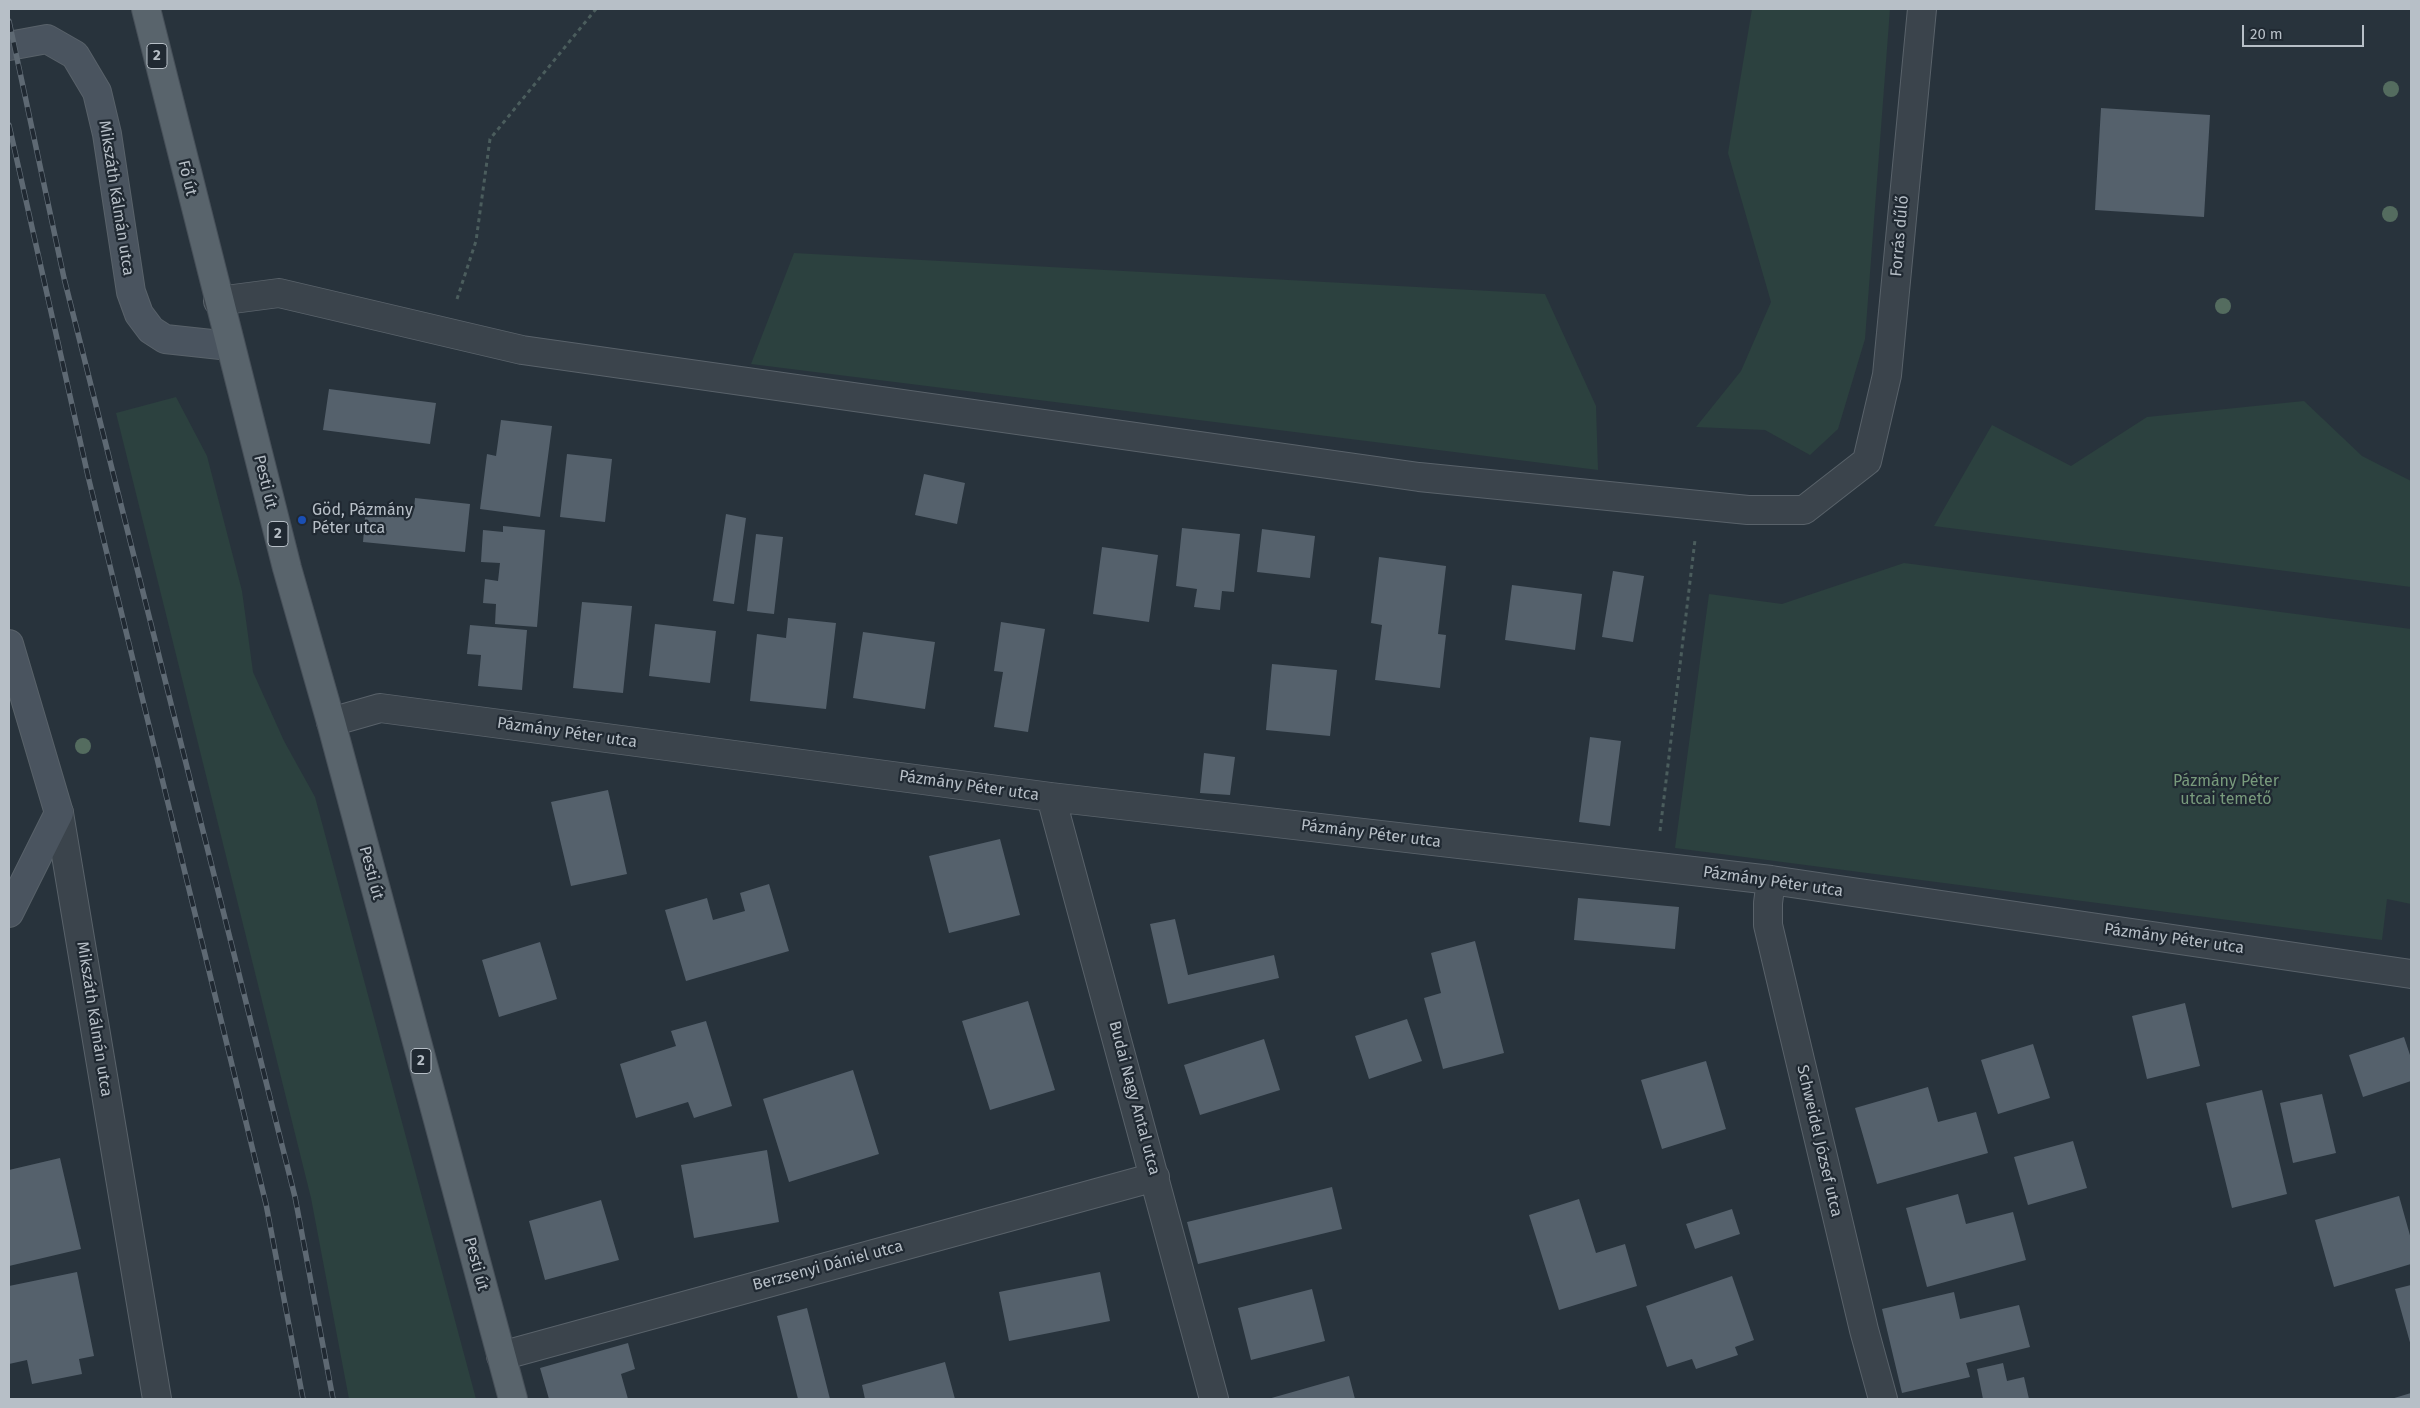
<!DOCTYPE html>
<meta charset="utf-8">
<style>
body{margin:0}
#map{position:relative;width:2420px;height:1408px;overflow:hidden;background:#28333c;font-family:"Fira Sans",sans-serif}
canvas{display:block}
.frame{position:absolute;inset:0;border:10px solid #b7bfc7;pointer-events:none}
.scale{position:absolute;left:2242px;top:25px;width:122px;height:22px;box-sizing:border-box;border:2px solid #b7bfc7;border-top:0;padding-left:6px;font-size:15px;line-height:18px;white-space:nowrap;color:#b7bfc7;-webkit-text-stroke:4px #202932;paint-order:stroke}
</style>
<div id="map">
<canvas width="2420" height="1408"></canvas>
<div class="frame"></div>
<div class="scale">20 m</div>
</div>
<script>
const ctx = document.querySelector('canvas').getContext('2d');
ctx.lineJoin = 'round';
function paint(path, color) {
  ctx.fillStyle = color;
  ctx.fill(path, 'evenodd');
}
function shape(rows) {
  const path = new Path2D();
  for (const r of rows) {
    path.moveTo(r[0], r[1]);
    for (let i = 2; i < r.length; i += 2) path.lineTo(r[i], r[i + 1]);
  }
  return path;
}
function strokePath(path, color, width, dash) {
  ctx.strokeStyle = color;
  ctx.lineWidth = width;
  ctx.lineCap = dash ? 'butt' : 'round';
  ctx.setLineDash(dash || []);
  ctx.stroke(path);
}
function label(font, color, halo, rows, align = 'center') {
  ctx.font = font + ' "Fira Sans",sans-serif';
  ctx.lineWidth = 4.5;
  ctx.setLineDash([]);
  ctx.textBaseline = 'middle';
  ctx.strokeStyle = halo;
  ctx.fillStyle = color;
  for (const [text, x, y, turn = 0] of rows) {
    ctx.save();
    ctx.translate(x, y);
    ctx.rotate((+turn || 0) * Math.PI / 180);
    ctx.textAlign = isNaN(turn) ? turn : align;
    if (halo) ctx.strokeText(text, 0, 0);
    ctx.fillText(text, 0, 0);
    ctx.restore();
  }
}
const green = shape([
 [1752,9,1890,9,1865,339,1838,429,1810,455,1765,430,1696,427,1741,371,1771,302,1728,153],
 [794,253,1545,294,1596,406,1598,470,751,364],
 [176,397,207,456,242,591,253,672,284,741,315,797,476,1399,349,1399,311,1198,116,413],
 [2304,401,2362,456,2411,481,2411,587,1934,526,1992,425,2071,466,2147,417],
 [1904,563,2411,629,2411,904,2387,899,2382,940,1675,848,1709,594,1782,604]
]);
const building = shape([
 [2101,108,2210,115,2204,217,2095,210],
 [329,389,436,403,430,444,323,430],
 [501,420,552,426,540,517,480,509,487,454,496,456],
 [567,454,612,459,605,522,560,517],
 [924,474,965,483,957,524,915,515],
 [415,498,470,504,465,552,363,542,366,505,414,509],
 [726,514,746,518,734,604,713,601],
 [503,526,545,530,537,627,495,624,496,604,483,603,485,579,498,581,500,563,481,562,483,530,503,532],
 [1182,528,1240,534,1234,592,1222,591,1220,610,1194,607,1197,589,1176,586],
 [1262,529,1315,536,1310,578,1257,572],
 [756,534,783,537,774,614,747,611],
 [1102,547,1158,555,1149,622,1093,614],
 [1379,557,1446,566,1438,634,1446,635,1440,688,1375,680,1382,625,1371,623],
 [1613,571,1644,576,1633,642,1602,637],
 [1512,585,1582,594,1575,650,1505,640],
 [582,602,632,606,623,693,573,688],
 [788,618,836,623,826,709,750,701,757,634,786,638],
 [1001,622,1045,629,1028,732,994,727,1003,672,994,671],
 [655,624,716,631,710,683,649,676],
 [470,625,527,630,522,690,478,686,481,655,467,654],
 [863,632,935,642,925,709,853,698],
 [1272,664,1337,670,1330,736,1266,730],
 [1590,737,1621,741,1610,826,1579,822],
 [1204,753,1235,757,1230,795,1200,793],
 [608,790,627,874,571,886,551,802],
 [1000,839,1020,915,949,933,929,856],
 [769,884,789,951,686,981,665,910,707,898,713,920,745,911,740,893],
 [1578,898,1679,907,1675,949,1574,940],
 [1175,919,1188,975,1274,955,1279,978,1168,1004,1150,924],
 [1475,941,1504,1053,1443,1069,1424,998,1441,993,1431,953],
 [540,942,557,999,499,1017,482,960],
 [1028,1001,1055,1090,990,1110,962,1021],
 [2185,1003,2200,1066,2147,1079,2132,1016],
 [1407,1019,1422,1061,1369,1079,1355,1036],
 [706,1021,732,1106,694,1118,688,1102,636,1118,620,1064,676,1046,671,1031],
 [2404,1037,2411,1058,2411,1081,2363,1097,2349,1055],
 [1264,1039,1280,1090,1200,1115,1184,1065],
 [2033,1044,2050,1098,1998,1114,1981,1060],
 [1706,1061,1726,1129,1662,1149,1641,1080],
 [853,1070,879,1154,789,1182,763,1099],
 [1928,1087,1938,1122,1976,1112,1988,1153,1877,1184,1855,1108],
 [2262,1090,2287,1194,2232,1208,2206,1103],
 [2322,1094,2336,1153,2293,1163,2280,1103],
 [2073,1141,2087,1188,2028,1205,2014,1157],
 [767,1150,779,1222,694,1238,681,1165],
 [60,1158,81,1249,9,1266,9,1170],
 [1332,1187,1342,1229,1198,1264,1187,1222],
 [1958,1194,1966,1224,2013,1212,2026,1260,1927,1287,1906,1208],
 [2399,1196,2411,1239,2411,1264,2334,1287,2315,1220],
 [1579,1199,1596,1253,1625,1244,1637,1286,1559,1310,1529,1215],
 [601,1200,619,1260,545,1280,529,1221],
 [1732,1209,1740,1234,1695,1249,1686,1224],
 [77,1272,94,1356,79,1359,82,1374,32,1384,27,1360,9,1364,9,1286],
 [1100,1272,1110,1321,1009,1341,999,1292],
 [1732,1276,1754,1340,1735,1347,1738,1355,1696,1369,1692,1359,1667,1367,1646,1306],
 [2411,1285,2411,1346,2395,1289],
 [1312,1289,1325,1341,1251,1360,1238,1308],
 [1954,1292,1960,1319,2019,1305,2030,1347,1966,1363,1970,1377,1902,1393,1882,1309],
 [807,1308,830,1399,798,1399,777,1316],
 [628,1343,635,1369,621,1374,628,1399,549,1399,540,1368],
 [945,1362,955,1399,865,1399,862,1385],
 [2003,1363,2007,1381,2024,1377,2029,1399,1983,1399,1977,1369],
 [1349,1376,1355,1399,1268,1399],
 [2411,1393,2411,1399,2391,1399]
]);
const path = shape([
 [457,299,476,241,490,139,596,9],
 [1660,831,1695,540]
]);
const street = shape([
 [218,301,279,293,522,350,1419,477,1748,510,1804,510,1867,461,1887,375,1922,9],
 [331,722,380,708,1051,797,1771,880,2411,974],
 [1051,797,1214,1399],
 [59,813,157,1399],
 [1771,880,1768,903,1768,925,1864,1330,1883,1399],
 [501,1356,1155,1177]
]);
const secondary = shape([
 [9,46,47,39,75,55,97,92,107,134,131,292,139,314,151,330,165,339,230,346],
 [9,644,59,813,9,913]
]);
const primary = shape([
 [146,9,287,568,331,722,513,1399]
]);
const rail = shape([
 [9,21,64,278,295,1197,333,1399],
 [9,125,88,476,266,1204,303,1399]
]);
const trees = [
 [2391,89],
 [2390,214],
 [2223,306],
 [83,746]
];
const markers = [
 [302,520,5,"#1a4fb4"]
];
const shields = [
 [157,56,20],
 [278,534,20],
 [421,1061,20]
];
const shieldNames = [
 ["2",157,56],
 ["2",278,534],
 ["2",421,1061]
];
const streetNames = [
 ["Fő út",187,178,76],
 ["Mikszáth Kálmán utca",116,198,81],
 ["Forrás dűlő",1900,236,-85],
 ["Pesti út",265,482,76],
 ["Pázmány Péter utca",567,733,8],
 ["Pázmány Péter utca",969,786,8],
 ["Pázmány Péter utca",1371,834,7],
 ["Pesti út",371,873,75],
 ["Pázmány Péter utca",1773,882,8],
 ["Pázmány Péter utca",2174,939,8],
 ["Mikszáth Kálmán utca",94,1019,81],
 ["Budai Nagy Antal utca",1134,1098,75],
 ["Schweidel József utca",1819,1141,77],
 ["Pesti út",476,1264,75],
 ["Berzsenyi Dániel utca",828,1266,-15]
];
const poiNames = [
 ["Göd, Pázmány",312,511],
 ["Péter utca",312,529]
];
const parkNames = [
 ["Pázmány Péter",2226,782],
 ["utcai temető",2226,800]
];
paint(green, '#2c413f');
paint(building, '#55616c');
strokePath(street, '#59626a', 30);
strokePath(secondary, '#59626a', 30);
strokePath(primary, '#475059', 30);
strokePath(path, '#4b5d5d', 3, [4, 4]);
strokePath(street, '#3b444c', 28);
strokePath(secondary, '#4a545f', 28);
strokePath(primary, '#59646c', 28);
strokePath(rail, '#5e6973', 5.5);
strokePath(rail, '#202932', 4, [11]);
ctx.fillStyle = '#546c5f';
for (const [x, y] of trees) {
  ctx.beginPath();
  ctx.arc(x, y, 8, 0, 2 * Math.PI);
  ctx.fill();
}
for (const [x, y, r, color] of markers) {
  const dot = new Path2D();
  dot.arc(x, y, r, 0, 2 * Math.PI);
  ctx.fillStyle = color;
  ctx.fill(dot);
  strokePath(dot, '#202932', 2);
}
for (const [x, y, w] of shields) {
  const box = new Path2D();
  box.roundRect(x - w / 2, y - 12.5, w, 25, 4);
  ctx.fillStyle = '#202932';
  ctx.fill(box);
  strokePath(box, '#b7bfc7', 1);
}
label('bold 15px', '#b7bfc7', null, shieldNames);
label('16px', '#b7bfc7', '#202932', streetNames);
label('16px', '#b7bfc7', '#202932', poiNames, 'left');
label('16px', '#789a7c', '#202932', parkNames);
</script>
